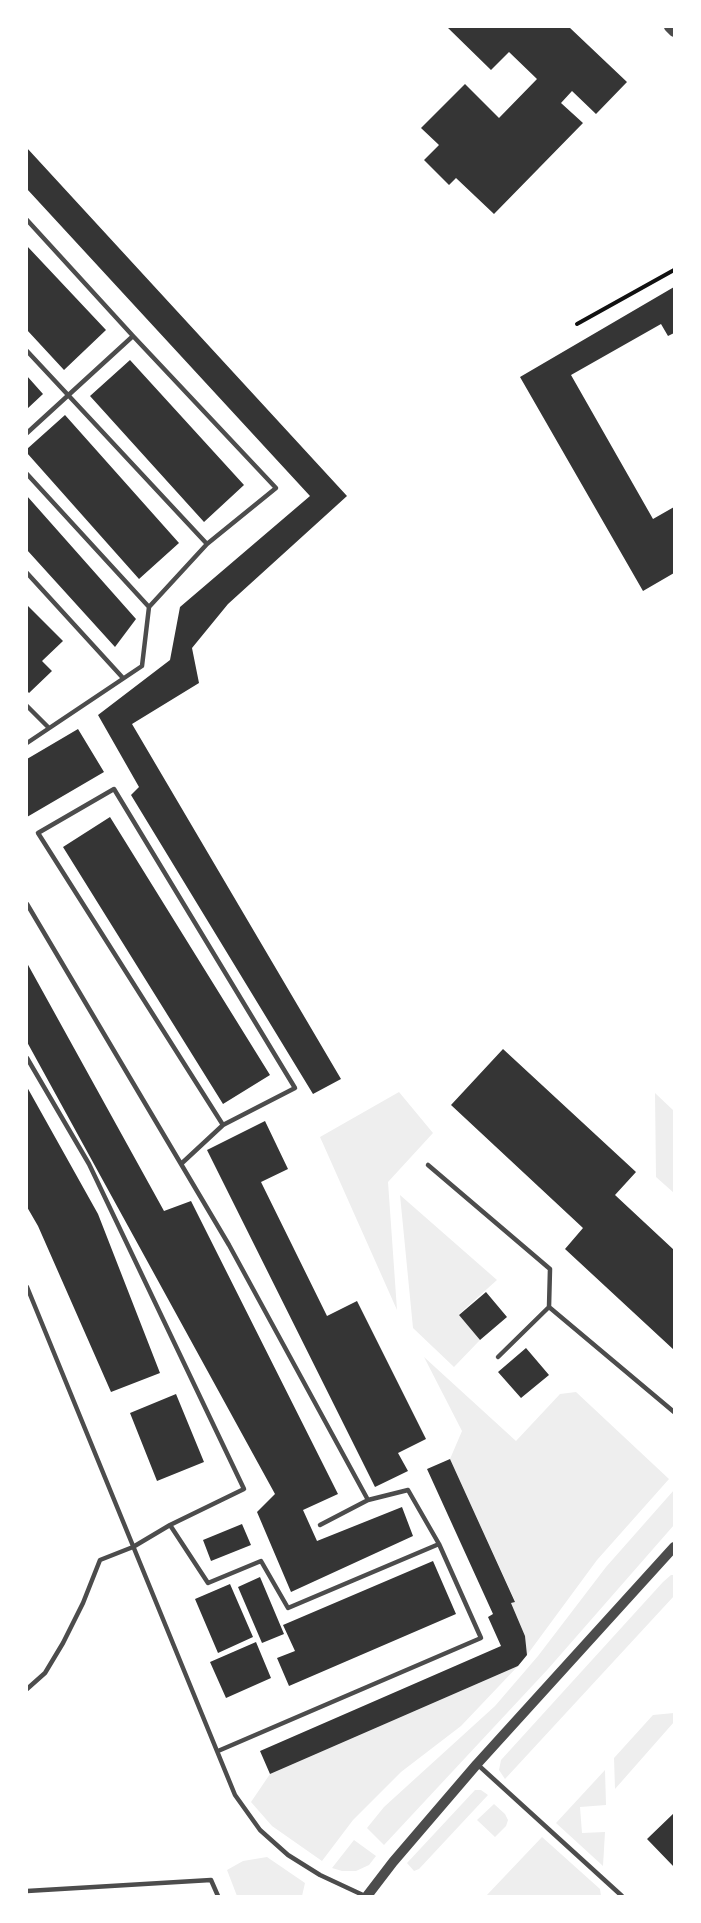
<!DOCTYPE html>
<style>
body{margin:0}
#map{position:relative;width:701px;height:1923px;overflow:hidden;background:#fff;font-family:"Open Sans",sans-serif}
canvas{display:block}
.frame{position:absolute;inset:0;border:28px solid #fff;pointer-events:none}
</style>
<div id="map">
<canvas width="701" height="1923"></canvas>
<div class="frame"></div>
</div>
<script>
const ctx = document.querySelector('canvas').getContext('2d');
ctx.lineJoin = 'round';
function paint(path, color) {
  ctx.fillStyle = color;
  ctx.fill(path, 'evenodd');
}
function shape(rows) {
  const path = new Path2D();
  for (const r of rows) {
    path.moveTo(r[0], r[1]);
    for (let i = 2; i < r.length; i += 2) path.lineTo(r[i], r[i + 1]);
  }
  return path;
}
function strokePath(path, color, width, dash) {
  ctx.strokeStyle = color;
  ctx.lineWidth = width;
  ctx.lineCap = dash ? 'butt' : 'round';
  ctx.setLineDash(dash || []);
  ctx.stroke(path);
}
const green = shape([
 [399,1092,433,1133,388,1182,397,1310,320,1137],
 [655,1093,674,1111,674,1193,656,1177],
 [400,1195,497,1280,459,1314,480,1340,454,1367,413,1328],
 [424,1357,516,1441,560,1394,576,1392,669,1479,597,1560,527,1655,525,1636,511,1603,515,1601,450,1459,462,1431],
 [674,1490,674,1525,548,1669,384,1845,367,1828,384,1807,495,1706,538,1656,606,1567],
 [671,1575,674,1575,674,1596,505,1779,499,1770,501,1760,663,1582],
 [518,1666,461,1726,401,1772,353,1820,322,1861,272,1826,251,1802,270,1774],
 [674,1713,674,1722,615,1789,614,1758,653,1715],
 [605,1770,606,1805,580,1807,582,1833,605,1832,603,1866,556,1823],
 [475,1790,481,1790,488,1795,419,1869,414,1871,407,1863],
 [494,1804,505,1814,508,1820,506,1826,495,1837,477,1820],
 [542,1837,600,1889,601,1896,486,1896],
 [354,1840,376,1856,369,1865,356,1871,342,1871,332,1868],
 [267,1857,305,1883,302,1896,237,1896,227,1870,243,1861]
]);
const building = shape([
 [447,27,569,27,627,82,596,114,572,91,561,103,583,123,494,214,456,178,449,185,424,160,439,145,421,128,465,84,499,118,537,79,509,52,491,70],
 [27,148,347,496,228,604,192,648,199,683,132,724,341,1079,313,1094,131,795,139,787,98,715,170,660,180,607,310,496,27,189],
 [27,246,106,330,64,370,27,330],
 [674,287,674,333,668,336,661,324,571,375,653,519,674,507,674,573,643,591,520,377],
 [130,360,244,485,204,522,90,396],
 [27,376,43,394,27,409],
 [65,415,179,543,139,579,27,453,27,449],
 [27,496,136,619,115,647,27,550],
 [27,605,63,641,42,661,52,671,29,693,27,691],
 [78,729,104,772,27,817,27,759],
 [110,817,270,1075,223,1104,63,847],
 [27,963,164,1211,191,1201,338,1494,303,1510,317,1541,402,1507,413,1536,291,1592,257,1512,275,1494,27,1042],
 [503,1049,636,1172,615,1195,674,1250,674,1350,565,1249,583,1228,451,1105],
 [27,1087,98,1214,160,1373,111,1392,38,1226,27,1207],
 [265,1121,288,1169,261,1182,327,1316,357,1301,426,1439,398,1453,408,1471,375,1487,207,1150],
 [486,1292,507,1317,480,1340,459,1315],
 [526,1348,549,1375,521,1398,498,1372],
 [176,1394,204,1462,157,1481,130,1413],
 [450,1459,515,1602,511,1603,525,1636,527,1655,518,1666,270,1774,260,1751,501,1646,488,1617,493,1614,427,1469],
 [242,1524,251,1545,211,1561,203,1540],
 [433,1561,456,1614,289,1686,277,1658,295,1651,283,1625],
 [260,1577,284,1634,262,1643,238,1587],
 [230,1584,253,1637,218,1653,195,1599],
 [256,1642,271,1678,226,1698,210,1662],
 [674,1813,674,1867,647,1839]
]);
const path = shape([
 [577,324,674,270]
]);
const service = shape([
 [27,220,133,336,276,488,207,544,149,607,142,666,27,743],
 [27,351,207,544],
 [27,433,133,336],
 [27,474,149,607],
 [27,573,123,678],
 [27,706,49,728],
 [27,904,229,1245,368,1500],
 [27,1058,89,1164,244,1489,170,1525,133,1547,100,1560,83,1603,63,1643,45,1673,27,1689],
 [181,1164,223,1125,295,1088,114,789,38,833,223,1125],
 [428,1165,550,1269,549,1307,674,1412],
 [27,1287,235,1795,260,1830,288,1855,320,1875,365,1896],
 [498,1357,549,1307],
 [170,1525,208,1583,261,1561,288,1608,439,1544],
 [218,1751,481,1638,439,1544,408,1490,368,1500,320,1525],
 [477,1764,622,1896],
 [27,1891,211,1880,218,1896]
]);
const tertiary = shape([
 [669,27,674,32],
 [367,1896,393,1862,477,1764,674,1547]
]);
paint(green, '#eee');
paint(building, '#353535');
strokePath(path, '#111', 4);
strokePath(service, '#4c4c4c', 4.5);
strokePath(tertiary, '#4c4c4c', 10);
</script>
